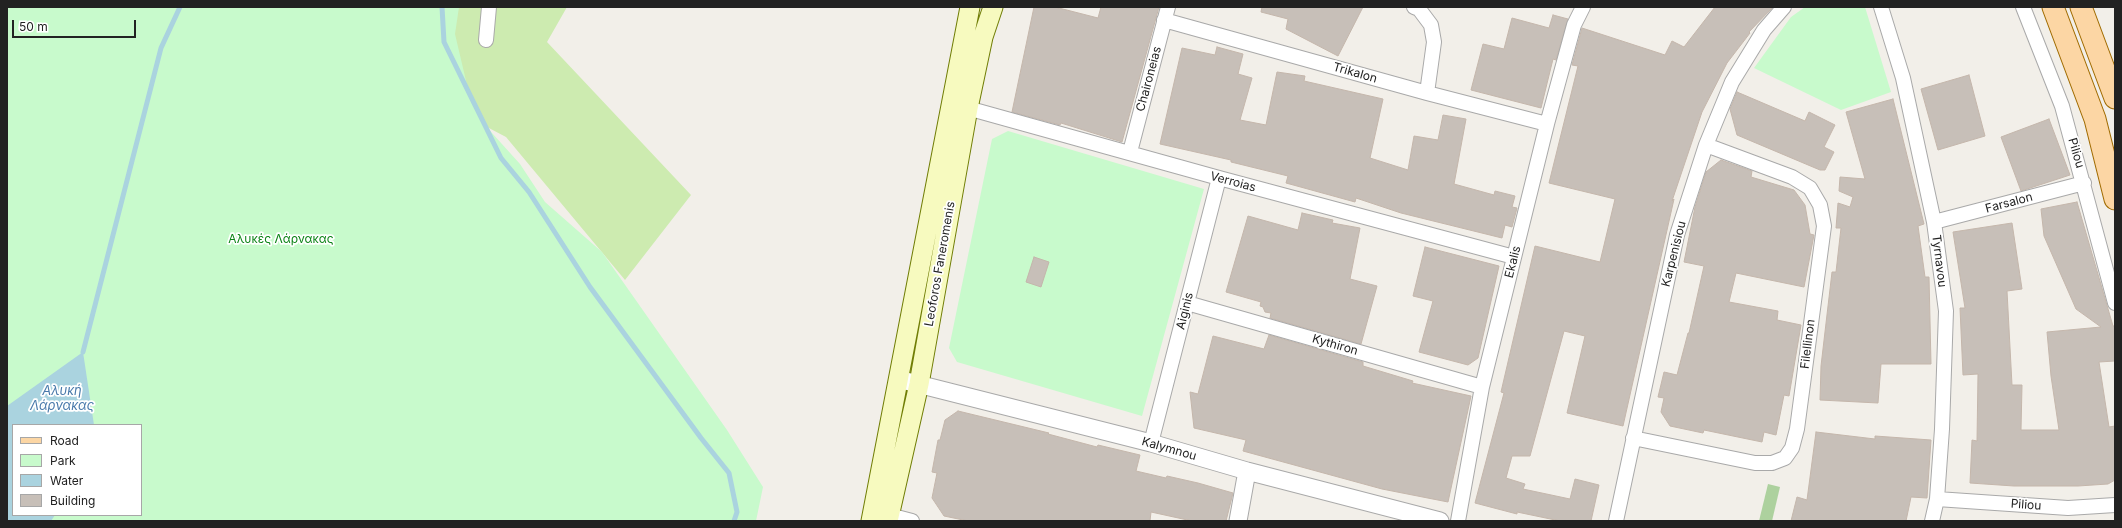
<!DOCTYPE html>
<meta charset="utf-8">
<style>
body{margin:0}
#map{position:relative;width:2122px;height:528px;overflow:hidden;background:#f2efe9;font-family:Inter,sans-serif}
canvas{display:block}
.frame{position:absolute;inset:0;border:8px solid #222;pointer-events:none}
.legend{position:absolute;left:12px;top:424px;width:130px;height:92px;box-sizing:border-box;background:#fff;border:1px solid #a7a7a7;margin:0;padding:5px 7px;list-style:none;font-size:12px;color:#222}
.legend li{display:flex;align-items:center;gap:8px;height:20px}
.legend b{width:20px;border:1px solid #a7a7a7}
.scale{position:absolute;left:12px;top:20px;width:124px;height:18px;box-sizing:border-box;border:2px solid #222;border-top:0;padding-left:5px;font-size:12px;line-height:14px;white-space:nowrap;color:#222;-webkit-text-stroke:3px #fff;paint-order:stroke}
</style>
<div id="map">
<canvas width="2122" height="528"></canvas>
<div class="frame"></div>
<ul class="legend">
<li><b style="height:5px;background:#fcd6a4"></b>Road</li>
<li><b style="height:11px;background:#c8facc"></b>Park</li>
<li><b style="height:11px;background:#aad3df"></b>Water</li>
<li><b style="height:11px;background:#c7bfb8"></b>Building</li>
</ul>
<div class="scale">50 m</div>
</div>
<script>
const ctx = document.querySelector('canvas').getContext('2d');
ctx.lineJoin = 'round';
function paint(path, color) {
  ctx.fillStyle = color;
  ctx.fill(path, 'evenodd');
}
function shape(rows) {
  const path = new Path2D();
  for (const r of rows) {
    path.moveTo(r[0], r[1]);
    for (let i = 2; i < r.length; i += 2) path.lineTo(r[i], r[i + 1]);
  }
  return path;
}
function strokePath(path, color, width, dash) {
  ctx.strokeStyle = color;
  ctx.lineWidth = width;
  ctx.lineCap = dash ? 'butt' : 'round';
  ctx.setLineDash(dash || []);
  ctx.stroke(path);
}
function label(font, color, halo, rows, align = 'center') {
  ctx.font = font + ' Inter,sans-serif';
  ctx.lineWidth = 3.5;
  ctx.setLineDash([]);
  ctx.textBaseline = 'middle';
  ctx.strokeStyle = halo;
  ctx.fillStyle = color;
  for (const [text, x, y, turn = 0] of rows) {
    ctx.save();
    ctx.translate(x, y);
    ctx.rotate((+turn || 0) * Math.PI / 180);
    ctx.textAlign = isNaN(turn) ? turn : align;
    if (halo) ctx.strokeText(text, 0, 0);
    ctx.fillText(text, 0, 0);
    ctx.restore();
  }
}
const grass = shape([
 [353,7,567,7,547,42,691,195,625,280,506,137,466,116]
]);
const forest = shape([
 [1768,484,1780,487,1772,521,1759,521]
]);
const park = shape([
 [7,7,459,7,455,34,471,102,483,123,520,164,545,202,602,252,727,430,763,487,756,521,7,521],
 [13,425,141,425,141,515,13,515],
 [1805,7,1865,7,1891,92,1841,110,1754,68,1791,17],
 [1008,131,1204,189,1142,416,957,362,949,348,992,139]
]);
const water = shape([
 [83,352,94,425,13,425,13,515,55,515,51,521,7,521,7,406]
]);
const stream = shape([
 [442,7,444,42,501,158,529,192,590,287,701,438,729,473,737,512,734,521],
 [83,352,161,48,180,7]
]);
const building = shape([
 [1034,7,1055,7,1098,18,1101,7,1159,7,1122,142,1061,123,1060,125,1012,112,1034,7],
 [1262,7,1363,7,1338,56,1286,29,1288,19,1261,12,1262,7],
 [1715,7,1773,7,1749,32,1750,33,1727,63,1702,112,1672,201,1674,199,1623,426,1567,413,1585,336,1564,331,1530,456,1512,456,1506,478,1525,484,1523,489,1570,499,1575,479,1599,485,1591,521,1560,521,1517,512,1517,514,1475,503,1504,393,1501,392,1535,246,1600,262,1615,199,1549,183,1578,66,1572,65,1582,28,1665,55,1672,41,1684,47,1715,7],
 [1553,15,1568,19,1556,60,1553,59,1541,108,1471,90,1483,44,1504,49,1512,18,1549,28,1553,15],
 [1217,47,1243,54,1238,74,1252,78,1240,120,1266,125,1277,72,1305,76,1304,81,1383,99,1370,158,1408,170,1414,136,1438,140,1443,115,1466,119,1454,184,1494,195,1495,191,1515,196,1512,207,1517,208,1512,227,1505,225,1502,238,1401,213,1356,198,1355,202,1286,183,1288,176,1231,162,1231,160,1160,144,1182,48,1215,55,1217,47],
 [1969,75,1985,136,1938,150,1921,89,1969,75],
 [1737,92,1805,121,1809,112,1835,125,1824,147,1834,152,1825,170,1820,170,1737,135,1730,109,1737,92],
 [1893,99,1924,224,1918,226,1925,277,1929,277,1931,364,1881,364,1878,403,1820,400,1821,366,1832,272,1836,272,1841,228,1836,228,1838,203,1850,207,1853,197,1839,191,1840,177,1865,179,1846,112,1893,99],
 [2049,119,2070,175,2021,191,2001,137,2049,119],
 [1721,160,1752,171,1751,177,1794,190,1805,205,1810,234,1814,235,1804,287,1736,273,1729,302,1778,311,1777,320,1801,325,1789,396,1784,395,1776,435,1764,432,1762,442,1704,430,1703,433,1670,426,1661,412,1664,398,1658,397,1664,372,1677,375,1688,333,1689,333,1704,266,1684,262,1695,207,1706,172,1721,160],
 [2077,202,2113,326,2115,326,2115,361,2099,362,2109,427,2115,426,2115,480,2108,484,2078,486,2014,486,1970,483,1972,440,1977,441,1978,374,1963,375,1960,308,1965,308,1953,232,2012,223,2022,289,2007,291,2012,385,2022,385,2021,430,2059,430,2051,376,2047,332,2101,327,2076,309,2044,236,2041,209,2077,202],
 [1302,213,1333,220,1332,223,1360,228,1350,279,1377,286,1361,344,1270,318,1271,313,1265,312,1263,307,1260,306,1261,302,1226,292,1248,216,1298,230,1302,213],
 [1425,247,1499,266,1478,358,1468,365,1419,352,1433,301,1413,296,1425,247],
 [1034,257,1049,262,1041,287,1026,282,1034,257],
 [1269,335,1363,362,1363,366,1413,381,1412,383,1471,396,1448,502,1382,489,1243,451,1246,440,1194,428,1190,392,1198,394,1213,336,1264,349,1269,335],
 [958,411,1049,433,1048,434,1097,447,1098,445,1140,455,1136,471,1166,478,1167,476,1198,483,1233,493,1226,521,1192,521,1151,512,1150,521,968,521,944,516,932,498,937,473,932,472,938,440,940,440,945,420,958,411],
 [1816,432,1875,439,1875,436,1931,440,1927,498,1911,497,1906,521,1791,521,1797,497,1807,500,1816,432]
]);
const minor = shape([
 [1414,7,1419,9,1431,25,1434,42,1427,93],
 [1881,7,1903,78,1934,222,1946,311,1942,429,1937,499,1932,521],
 [2023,7,2062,106,2115,303],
 [1164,20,1427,93,1547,124],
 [486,40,489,7],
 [960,106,1219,178,1514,257],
 [1130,152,1168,7],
 [1934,222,2084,183],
 [1187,303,1482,387],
 [1633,438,1755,463,1772,463,1785,458,1792,448,1797,429,1824,226,1820,205,1810,188,1792,177,1706,145],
 [1151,443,1219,178],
 [1937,499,2068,508,2115,505],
 [889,515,912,521],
 [1458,521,1482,387,1547,124,1574,25,1583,7],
 [1616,521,1677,235,1706,145,1732,82,1764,30,1784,7]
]);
const tertiary = shape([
 [898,379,1151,443,1247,471,1440,521],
 [1238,521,1247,471]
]);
const secondary = shape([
 [871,521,970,7],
 [888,521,919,384,968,108,983,37,993,7]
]);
const primary = shape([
 [2053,7,2095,119,2115,199],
 [2081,7,2115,98]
]);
const streetNames = [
 ["Trikalon",1355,73,16],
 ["Chaironeias",1149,79,-75],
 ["Piliou",2076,153,74],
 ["Verroias",1233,182,15],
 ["Farsalon",2009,203,-15],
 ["Karpenisiou",1674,254,-76],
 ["Tyrnavou",1939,261,83],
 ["Ekalis",1513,262,-76],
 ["Leoforos Faneromenis",940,264,-80],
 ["Aiginis",1185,311,-76],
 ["Filellinon",1808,344,-83],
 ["Kythiron",1335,345,16],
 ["Kalymnou",1169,449,16],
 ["Piliou",2026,505,4]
];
const parkNames = [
 ["Αλυκές Λάρνακας",281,239]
];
const waterNames = [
 ["Αλυκή",62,391],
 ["Λάρνακας",62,406]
];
paint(grass, '#cdebb0');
paint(forest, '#add19e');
paint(park, '#c8facc');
paint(water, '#aad3df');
strokePath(stream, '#aad3df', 5);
paint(building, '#c7bfb8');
strokePath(building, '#c4b6ab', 1);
strokePath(minor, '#a9a9a9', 16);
strokePath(tertiary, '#a9a9a9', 19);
strokePath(secondary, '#707d05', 21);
strokePath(primary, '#a06b00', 23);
strokePath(minor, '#fff', 14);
strokePath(tertiary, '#fff', 17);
strokePath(secondary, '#f7fabf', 19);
strokePath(primary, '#fcd6a4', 21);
label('12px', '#222', '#fff', streetNames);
label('12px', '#0c8416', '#fff', parkNames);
label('italic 13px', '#4a7aab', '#fff', waterNames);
</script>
